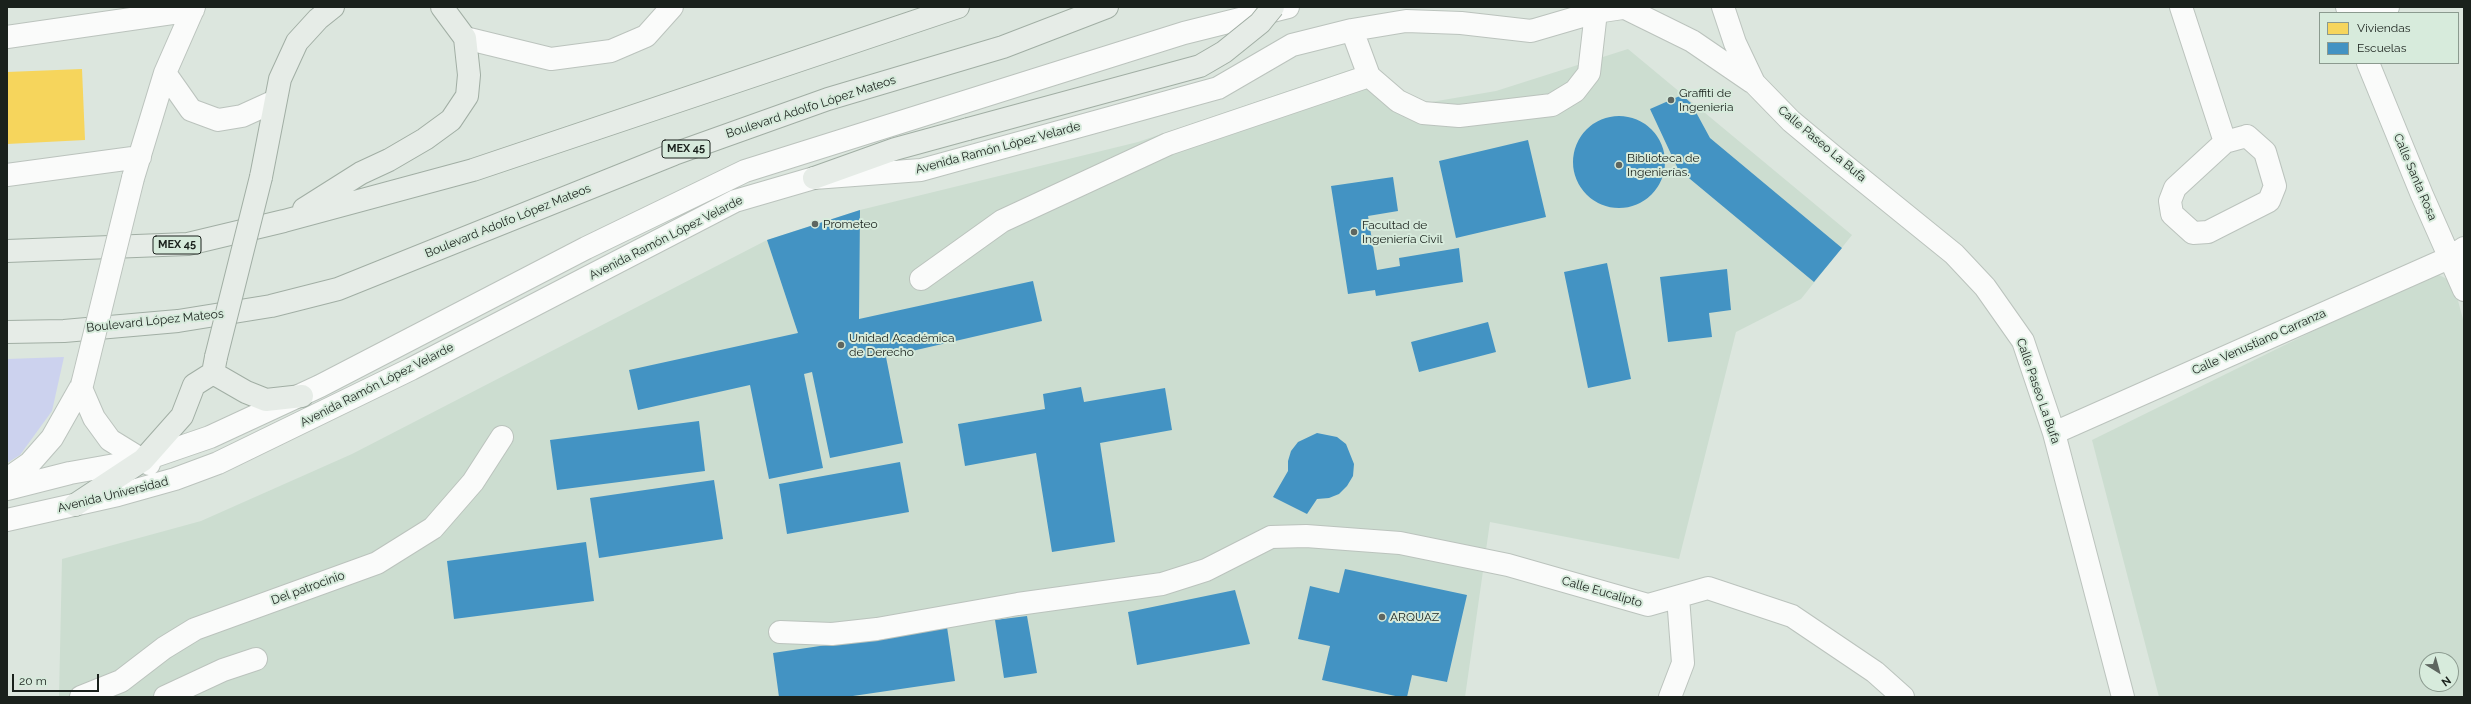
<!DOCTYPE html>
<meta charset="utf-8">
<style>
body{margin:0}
#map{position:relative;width:2471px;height:704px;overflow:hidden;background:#dce6de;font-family:Raleway,sans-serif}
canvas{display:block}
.frame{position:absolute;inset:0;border:8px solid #1a211c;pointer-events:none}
.legend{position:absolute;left:2319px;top:12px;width:140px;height:52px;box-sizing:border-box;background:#d7ebdc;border:1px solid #8b9a8f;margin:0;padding:5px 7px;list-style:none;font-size:12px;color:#1a211c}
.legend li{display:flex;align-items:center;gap:8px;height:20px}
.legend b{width:20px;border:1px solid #8b9a8f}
.north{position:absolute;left:2419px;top:652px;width:40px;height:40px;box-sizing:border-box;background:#d7ebdc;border:1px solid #8b9a8f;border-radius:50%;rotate:143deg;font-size:11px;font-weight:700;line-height:16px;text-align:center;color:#1a211c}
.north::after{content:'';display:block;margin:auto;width:14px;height:18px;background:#5e6660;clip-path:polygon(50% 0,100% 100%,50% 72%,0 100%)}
.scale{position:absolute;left:12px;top:674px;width:87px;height:18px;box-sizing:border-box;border:2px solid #1a211c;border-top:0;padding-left:5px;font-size:12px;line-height:14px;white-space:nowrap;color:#1a211c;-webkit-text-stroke:3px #d7ebdc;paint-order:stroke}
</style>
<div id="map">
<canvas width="2471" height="704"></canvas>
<div class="frame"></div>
<ul class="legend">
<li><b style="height:11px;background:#f6d55c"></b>Viviendas</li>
<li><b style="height:11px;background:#4393c3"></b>Escuelas</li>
</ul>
<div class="north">N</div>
<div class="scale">20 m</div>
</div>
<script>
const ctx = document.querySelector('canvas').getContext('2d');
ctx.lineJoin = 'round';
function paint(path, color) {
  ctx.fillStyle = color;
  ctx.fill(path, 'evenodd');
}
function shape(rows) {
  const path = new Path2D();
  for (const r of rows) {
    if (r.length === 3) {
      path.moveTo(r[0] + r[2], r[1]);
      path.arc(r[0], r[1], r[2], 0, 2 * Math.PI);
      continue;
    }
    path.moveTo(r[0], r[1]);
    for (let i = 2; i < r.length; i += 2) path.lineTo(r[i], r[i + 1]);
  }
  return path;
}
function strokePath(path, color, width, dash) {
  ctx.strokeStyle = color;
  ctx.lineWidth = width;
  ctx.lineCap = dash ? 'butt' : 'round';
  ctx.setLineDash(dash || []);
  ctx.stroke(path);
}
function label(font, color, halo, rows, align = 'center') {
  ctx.font = font + ' Raleway,sans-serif';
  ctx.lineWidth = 4;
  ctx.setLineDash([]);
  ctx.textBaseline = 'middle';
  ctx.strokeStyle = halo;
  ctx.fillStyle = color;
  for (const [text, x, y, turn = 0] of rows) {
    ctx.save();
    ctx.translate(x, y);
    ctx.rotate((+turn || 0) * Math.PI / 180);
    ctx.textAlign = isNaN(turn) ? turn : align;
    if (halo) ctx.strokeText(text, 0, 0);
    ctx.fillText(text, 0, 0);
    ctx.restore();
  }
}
const built = shape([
 [1628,49,1852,235,1801,299,1736,332,1679,559,1490,522,1465,697,59,697,62,559,201,521,352,454,767,240,860,210,1138,142,1352,69,1390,109,1496,91],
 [2433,272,2453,282,2464,323,2464,697,2159,697,2092,440],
 [2427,660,2451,660,2451,684,2427,684]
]);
const green = shape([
 [64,357,52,411,20,455,7,463,7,359]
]);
const homes = shape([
 [82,69,85,140,7,144,7,72]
]);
const schools = shape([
 [1682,95,1691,103,1710,138,1842,248,1814,282,1678,169,1650,109],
 [1619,162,46],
 [1528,140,1546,217,1456,238,1439,161],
 [1393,177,1398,211,1368,216,1377,270,1400,266,1399,258,1459,248,1463,282,1376,296,1375,290,1348,294,1331,186],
 [860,210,859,319,1033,281,1042,321,886,357,903,443,830,458,812,372,804,374,823,468,769,479,750,385,638,410,629,370,798,333,767,240],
 [1607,263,1631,379,1588,388,1564,272],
 [1727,269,1731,310,1709,313,1712,337,1668,342,1660,277],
 [1488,322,1496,352,1419,372,1411,342],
 [1081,387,1084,402,1165,388,1172,430,1100,443,1115,542,1052,552,1036,453,965,466,958,424,1045,409,1043,394],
 [699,421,705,471,557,490,550,440],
 [1317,433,1337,437,1346,444,1354,464,1353,476,1347,486,1339,494,1329,498,1317,499,1307,514,1273,497,1288,471,1288,461,1291,451,1298,442],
 [900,462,909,512,787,534,779,484],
 [714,480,723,539,599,558,590,498],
 [586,542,594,601,454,619,447,561],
 [1345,569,1467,595,1447,682,1412,675,1407,697,1400,697,1322,680,1330,646,1298,639,1310,586,1339,593],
 [1235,590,1250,644,1137,665,1128,612],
 [1027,616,1037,673,1004,678,995,620],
 [947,627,955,681,846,697,779,697,773,653]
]);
const minor = shape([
 [1723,7,1735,43,1754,83,1791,121,1833,156,1954,254,1985,287,2023,341,2054,433,2123,697],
 [2181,7,2225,142],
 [2347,7,2349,13],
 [1625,8,1692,41,1752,82],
 [2368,13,2388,7],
 [1352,30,1369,76,1398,101,1423,113,1459,116,1552,105,1575,91,1589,73,1596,12],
 [7,37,193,10],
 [465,38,551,59,611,51,646,36,672,7],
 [2368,63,2422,195,2464,290],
 [165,73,191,110,218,120,242,116,275,101],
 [2247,136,2265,152,2275,186,2269,201,2208,232,2193,233,2172,214,2170,201,2175,188,2225,142,2247,136],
 [7,175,140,157],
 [133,178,165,73,194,7],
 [921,279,1002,221,1168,144,1369,76],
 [81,388,94,418,110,440,149,464],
 [2054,433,2451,257,2464,248],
 [7,479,30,463,52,438,82,385],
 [7,489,70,473,143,460,210,437,320,386,586,248,745,171,1184,33,1288,7],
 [7,520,118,495,175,479,218,463,411,369,735,201,814,178,921,170,1218,88,1292,45,1352,30,1406,21,1461,23,1531,31,1596,12,1629,7],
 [780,632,832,634,877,629,1018,604,1162,584,1206,570,1271,537,1306,536,1400,543,1508,565,1648,605,1708,588,1792,616,1875,672,1903,697],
 [81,697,121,681,164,648,195,629,377,563,433,528,473,482,502,437],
 [165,697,223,670,256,659],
 [1670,697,1683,663,1678,597]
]);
const major = shape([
 [261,177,280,79,297,42,318,19,333,7],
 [814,178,895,149,968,129],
 [304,209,361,173,389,160,425,139,451,120,467,96,469,75,465,38,442,7],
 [7,251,188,244,284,221,473,170,958,7],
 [7,332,64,331,178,321,271,306,338,289,674,154,828,99,1003,47,1107,7],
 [213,373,246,392,266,400,302,396],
 [75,505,143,460,182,416,194,385,213,373,216,357]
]);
const minorBridge = shape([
 [82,385,133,178]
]);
const majorBridge = shape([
 [968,129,1200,66,1224,52,1260,23,1273,7],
 [216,357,261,177]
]);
const markers = [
 [1671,100,4,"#5e6660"],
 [1619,165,4,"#5e6660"],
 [815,224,4,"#5e6660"],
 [1354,232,4,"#5e6660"],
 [841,345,4,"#5e6660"],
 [1382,617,4,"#5e6660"]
];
const shields = [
 [686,149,48],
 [177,245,48]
];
const shieldNames = [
 ["MEX 45",686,149],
 ["MEX 45",177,245]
];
const poiNames = [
 ["Graffiti de",1679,93],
 ["Ingenieria",1679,107],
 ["Biblioteca de",1627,158],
 ["Ingenierías.",1627,172],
 ["Prometeo",823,224],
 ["Facultad de",1362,225],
 ["Ingeniería Civil",1362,239],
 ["Unidad Académica",849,338],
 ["de Derecho",849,352],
 ["ARQUAZ",1390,617]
];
const streetNames = [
 ["Boulevard Adolfo López Mateos",811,107,-18],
 ["Calle Paseo La Bufa",1822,144,40],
 ["Avenida Ramón López Velarde",998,148,-15],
 ["Calle Santa Rosa",2415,177,67],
 ["Boulevard Adolfo López Mateos",508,221,-22],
 ["Avenida Ramón López Velarde",666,238,-27],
 ["Boulevard López Mateos",155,321,-6],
 ["Calle Venustiano Carranza",2259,342,-24],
 ["Avenida Ramón López Velarde",377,385,-27],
 ["Calle Paseo La Bufa",2038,391,71],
 ["Avenida Universidad",113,495,-14],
 ["Del patrocinio",308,588,-20],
 ["Calle Eucalipto",1602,592,16]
];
paint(built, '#ccddd0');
paint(green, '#ccd2ee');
paint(homes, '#f6d55c');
paint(schools, '#4393c3');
strokePath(minor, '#bbc3bd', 24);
strokePath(major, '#a1aea4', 24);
strokePath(minor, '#fafbfa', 22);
strokePath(major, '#e6ece7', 22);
strokePath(minorBridge, '#bbc3bd', 24, []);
strokePath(majorBridge, '#a1aea4', 24, []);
strokePath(minorBridge, '#fafbfa', 22);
strokePath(majorBridge, '#e6ece7', 22);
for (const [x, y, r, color] of markers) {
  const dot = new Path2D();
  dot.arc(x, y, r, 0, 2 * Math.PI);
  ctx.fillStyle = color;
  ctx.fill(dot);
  strokePath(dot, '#d7ebdc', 1.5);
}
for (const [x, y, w] of shields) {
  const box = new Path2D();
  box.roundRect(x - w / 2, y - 9, w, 18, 3);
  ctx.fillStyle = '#d7ebdc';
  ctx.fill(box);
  strokePath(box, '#1a211c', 1);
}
label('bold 11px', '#1a211c', null, shieldNames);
label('12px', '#1a211c', '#d7ebdc', poiNames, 'left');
label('12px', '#1a211c', '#d7ebdc', streetNames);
</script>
